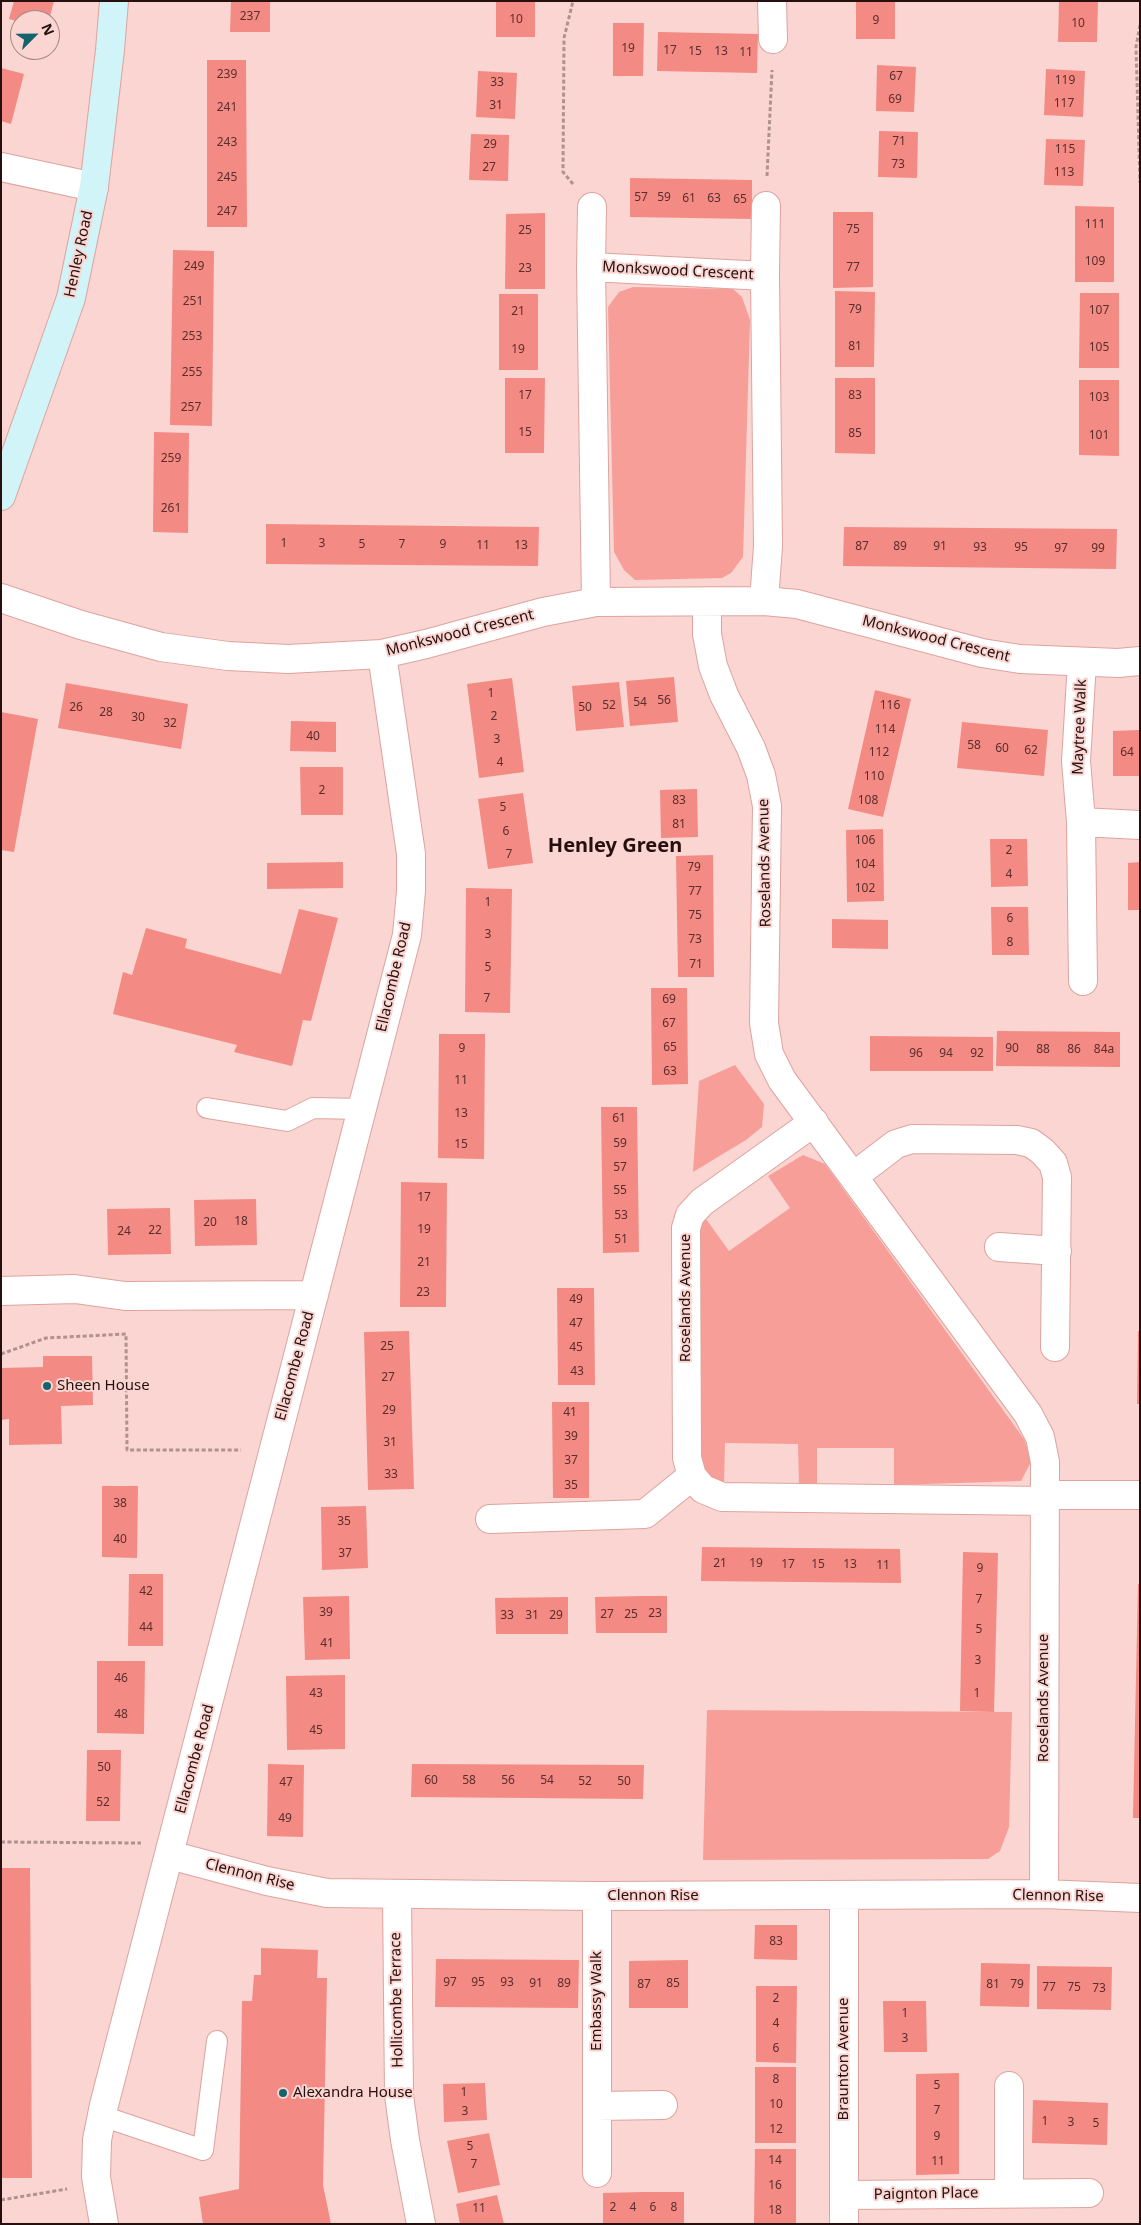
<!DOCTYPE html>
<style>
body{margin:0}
#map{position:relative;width:1141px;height:2225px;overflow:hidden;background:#fad5d1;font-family:"Noto Sans",sans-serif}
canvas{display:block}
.frame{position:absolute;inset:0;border:2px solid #25100f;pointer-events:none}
.north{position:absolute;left:10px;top:10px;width:50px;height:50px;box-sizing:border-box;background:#fad5d1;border:1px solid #a58683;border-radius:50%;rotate:67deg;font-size:14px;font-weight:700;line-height:20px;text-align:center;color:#25100f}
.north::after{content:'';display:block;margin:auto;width:18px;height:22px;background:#15646b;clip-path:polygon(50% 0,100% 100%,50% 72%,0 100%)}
</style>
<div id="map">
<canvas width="1141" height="2225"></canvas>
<div class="frame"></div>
<div class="north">N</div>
</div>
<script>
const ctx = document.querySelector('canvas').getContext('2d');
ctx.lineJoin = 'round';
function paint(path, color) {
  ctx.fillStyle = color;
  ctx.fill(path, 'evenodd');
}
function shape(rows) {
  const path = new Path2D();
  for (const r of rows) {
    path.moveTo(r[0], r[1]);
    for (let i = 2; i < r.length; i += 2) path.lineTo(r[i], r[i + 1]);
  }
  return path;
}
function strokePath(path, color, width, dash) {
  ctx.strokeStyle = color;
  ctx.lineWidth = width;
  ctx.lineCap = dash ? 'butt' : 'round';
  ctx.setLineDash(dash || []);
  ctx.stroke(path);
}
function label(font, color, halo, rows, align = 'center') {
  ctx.font = font + ' "Noto Sans",sans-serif';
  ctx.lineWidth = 4;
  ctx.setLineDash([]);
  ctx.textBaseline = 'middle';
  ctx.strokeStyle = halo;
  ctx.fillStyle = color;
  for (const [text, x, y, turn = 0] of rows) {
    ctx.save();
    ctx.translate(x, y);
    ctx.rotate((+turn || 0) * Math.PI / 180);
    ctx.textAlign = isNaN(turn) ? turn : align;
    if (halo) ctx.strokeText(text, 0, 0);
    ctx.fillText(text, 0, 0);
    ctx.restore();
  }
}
const green = shape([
 [633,287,733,289,742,297,750,320,743,557,731,573,722,578,635,580,624,570,614,552,608,307,619,292],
 [735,1065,764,1104,762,1127,746,1140,693,1172,699,1081],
 [803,1155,825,1164,1024,1439,1032,1460,1021,1481,894,1485,894,1448,817,1448,817,1485,799,1485,798,1444,725,1443,724,1485,711,1481,699,1466,696,1232,706,1219,729,1251,790,1208,768,1176],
 [707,1710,1012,1712,1009,1827,1000,1851,988,1859,703,1860]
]);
const building = shape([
 [14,1,54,1,49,20,20,20,20,22,9,19],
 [231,1,270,1,270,32,230,32],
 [496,1,535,1,535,37,496,37],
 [856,1,895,1,895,39,856,39],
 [1059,1,1098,1,1097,42,1058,42],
 [613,23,644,23,643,76,613,76],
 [658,32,758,34,757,73,657,71],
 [207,60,246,60,247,227,207,227],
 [877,65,916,67,914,112,876,111],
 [1,68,24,74,11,124,1,121],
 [1046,69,1085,71,1083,117,1044,115],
 [478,71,517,73,515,119,476,117],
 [879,131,918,132,917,178,878,177],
 [471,134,509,135,508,181,469,180],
 [1046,139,1085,140,1083,186,1044,185],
 [630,178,752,180,752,219,630,217],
 [1075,206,1114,207,1114,282,1075,282],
 [833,212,873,212,873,287,833,288],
 [545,213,545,289,505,289,506,214],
 [173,250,214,251,212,426,170,425],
 [835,291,875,292,874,367,835,367],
 [1080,293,1119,293,1119,368,1079,368],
 [499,294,538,294,538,370,499,370],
 [505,378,545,378,544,453,505,453],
 [835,378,875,378,875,454,835,453],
 [1079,380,1119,380,1119,456,1079,455],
 [154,432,189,433,188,533,153,532],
 [266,524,539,527,538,566,266,564],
 [844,527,1117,529,1116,569,843,566],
 [674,677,678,722,630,726,626,681],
 [512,678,524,772,479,778,467,684],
 [619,682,624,727,576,731,572,686],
 [66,683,188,704,181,749,58,728],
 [875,690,911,699,883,817,848,809],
 [1,712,38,719,14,852,1,850],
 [291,721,336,722,336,752,290,751],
 [962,722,1048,730,1044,776,957,768],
 [1140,730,1140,776,1113,776,1113,731],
 [300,767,343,767,343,815,301,815],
 [697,789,698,837,661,838,660,790],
 [523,793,533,863,488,869,478,799],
 [883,829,884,901,847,902,846,830],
 [990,839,1027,839,1028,886,991,887],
 [713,855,714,977,678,977,676,856],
 [343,862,343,888,267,889,267,863],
 [1140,862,1140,910,1128,910,1128,863],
 [466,888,512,889,510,1013,465,1012],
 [991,907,1028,907,1029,955,992,955],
 [299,909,338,918,311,1021,303,1020,292,1066,234,1052,237,1045,113,1014,123,972,132,975,146,928,187,939,185,948,281,974],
 [832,919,888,920,888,949,832,948],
 [651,988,687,988,688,1084,652,1085],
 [997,1031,1120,1032,1120,1067,996,1066],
 [439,1034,485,1034,484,1159,438,1158],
 [870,1036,993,1037,993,1071,870,1071],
 [601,1107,637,1107,639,1252,603,1253],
 [401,1182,447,1183,446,1307,400,1307],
 [256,1199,257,1245,195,1246,194,1200],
 [170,1208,171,1254,108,1255,107,1209],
 [557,1288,594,1288,595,1385,558,1385],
 [409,1331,414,1489,368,1490,364,1332],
 [1138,1331,1140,1331,1140,1404,1137,1404],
 [43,1356,92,1356,93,1405,61,1406,62,1444,9,1445,9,1419,1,1420,1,1368,43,1367],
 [552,1402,589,1402,589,1498,553,1498],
 [102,1486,138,1486,137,1558,102,1557],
 [366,1506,368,1568,322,1570,321,1507],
 [702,1547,900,1549,901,1583,701,1581],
 [963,1552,998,1553,994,1712,960,1711],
 [129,1574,163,1574,163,1646,128,1646],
 [1138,1584,1140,1584,1140,1818,1133,1818],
 [349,1596,350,1659,305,1660,303,1597],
 [643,1596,667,1596,667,1633,596,1633,595,1597],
 [568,1597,568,1634,496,1634,495,1598],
 [97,1661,145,1661,144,1734,97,1733],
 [345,1675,345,1749,287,1750,286,1676],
 [87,1750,121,1750,120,1821,86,1821],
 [268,1764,304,1765,303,1837,267,1836],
 [412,1764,644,1765,643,1799,411,1797],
 [1,1868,30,1868,32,2178,1,2178],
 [755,1925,797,1925,797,1960,754,1959],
 [261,1948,318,1950,317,1978,327,1978,323,2185,331,2224,203,2224,199,2197,239,2189,242,2001,252,2001,254,1975,261,1975],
 [436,1959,579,1960,578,2008,435,2007],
 [688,1960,688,2008,629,2008,629,1961],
 [981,1963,1030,1964,1029,2007,980,2006],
 [1037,1966,1112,1967,1111,2010,1037,2009],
 [756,1986,797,1986,796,2063,756,2062],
 [883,2001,926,2001,927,2052,884,2052],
 [755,2067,796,2067,796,2143,755,2143],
 [959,2073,959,2174,916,2175,916,2074],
 [485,2083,487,2120,444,2122,443,2084],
 [1033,2100,1108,2103,1107,2145,1032,2143],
 [489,2133,500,2185,458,2193,447,2141],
 [755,2149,796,2149,796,2224,754,2224],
 [643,2192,684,2192,684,2224,603,2224,603,2193],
 [497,2195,504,2224,460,2224,456,2204]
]);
const path = shape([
 [1140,25,1136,47,1140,183],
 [767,176,772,70],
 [573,184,563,172,564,38,573,1],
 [1,1354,46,1338,126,1334,127,1450,241,1450],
 [1,1842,141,1843],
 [1,2200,67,2189]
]);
const lane = shape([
 [207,1108,287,1121,313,1108,362,1109],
 [102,2116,203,2150,217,2041]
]);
const street = shape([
 [772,1,773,39],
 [1,167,94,187],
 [591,267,592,207],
 [765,276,766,206],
 [1,598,81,625,161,647,228,656,288,659,382,654,426,644,543,612,596,602,764,601,797,604,982,653,1020,659,1118,663,1140,661],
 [596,602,591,267,765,276,768,546,764,601],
 [707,602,707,634,713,666,724,695,751,748,761,775,767,806,764,1023,769,1054,782,1080,1028,1414,1040,1437,1045,1462,1044,1894],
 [1082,662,1076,761,1081,822,1140,825],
 [1081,822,1083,981],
 [814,1122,702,1202,690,1215,686,1228,687,1458,692,1476,703,1489,722,1497,1045,1501],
 [854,1176,896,1144,912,1139,1017,1140,1031,1143,1042,1151,1053,1163,1057,1177,1055,1347],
 [999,1247,1057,1251],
 [1,1291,75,1289,125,1296,314,1295],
 [1045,1495,1140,1495],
 [490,1519,645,1514,692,1476],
 [170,1855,267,1881,327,1893,597,1896,1044,1894,1140,1898],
 [397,1895,399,2095,405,2140,421,2224],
 [844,1895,844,2224],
 [597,2106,663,2105],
 [597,2173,597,1896],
 [1009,2193,1009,2086],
 [844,2195,1089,2193],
 [104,2224,96,2177,97,2140,104,2105,407,935,411,891,411,854,382,654]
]);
const secondary = shape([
 [1,496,71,298,94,187,110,50,114,1]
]);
const markers = [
 [47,1386,5,"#15646b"],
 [283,2093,5,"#15646b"]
];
const numberNames = [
 ["237",250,17],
 ["10",516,20],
 ["9",876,21],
 ["10",1078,24],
 ["19",628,49],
 ["17",670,51],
 ["15",695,52],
 ["13",721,52],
 ["11",746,53],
 ["239",227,75],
 ["67",896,77],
 ["119",1065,81],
 ["33",497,83],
 ["69",895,100],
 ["117",1064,104],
 ["31",496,106],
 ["241",227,108],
 ["71",899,142],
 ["243",227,143],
 ["29",490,145],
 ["115",1065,150],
 ["73",898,165],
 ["27",489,168],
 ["113",1064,173],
 ["245",227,178],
 ["57",641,198],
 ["59",664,198],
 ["61",689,199],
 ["63",714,199],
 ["65",740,200],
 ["247",227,212],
 ["111",1095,225],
 ["75",853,230],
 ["25",525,231],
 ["109",1095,262],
 ["249",194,267],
 ["77",853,268],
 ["23",525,269],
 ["251",193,302],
 ["79",855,310],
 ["107",1099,311],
 ["21",518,312],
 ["253",192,337],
 ["81",855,347],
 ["105",1099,348],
 ["19",518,350],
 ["255",192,373],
 ["17",525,396],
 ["83",855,396],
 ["103",1099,398],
 ["257",191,408],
 ["15",525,433],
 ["85",855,434],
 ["101",1099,436],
 ["259",171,459],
 ["261",171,509],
 ["1",284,544],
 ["3",322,544],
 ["5",362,545],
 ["7",402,545],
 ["9",443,545],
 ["11",483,546],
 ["13",521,546],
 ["87",862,547],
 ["89",900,547],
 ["91",940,547],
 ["93",980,548],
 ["95",1021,548],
 ["97",1061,549],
 ["99",1098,549],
 ["1",491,694],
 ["56",664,701],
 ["54",640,703],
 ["52",609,706],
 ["116",890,706],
 ["26",76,708],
 ["50",585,708],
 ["28",106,713],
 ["2",494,717],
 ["30",138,718],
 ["32",170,724],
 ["114",885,730],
 ["40",313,737],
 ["3",497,740],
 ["58",974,746],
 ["60",1002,749],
 ["62",1031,751],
 ["112",879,753],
 ["64",1127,753],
 ["4",500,763],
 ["110",874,777],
 ["2",322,791],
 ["83",679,801],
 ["108",868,801],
 ["5",503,808],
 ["81",679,825],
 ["6",506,832],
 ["106",865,841],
 ["2",1009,851],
 ["7",509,855],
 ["104",865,865],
 ["79",694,868],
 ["4",1009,875],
 ["102",865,889],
 ["77",695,892],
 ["1",488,903],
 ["75",695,916],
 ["6",1010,919],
 ["3",488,935],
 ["73",695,940],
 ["8",1010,943],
 ["71",696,965],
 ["5",488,968],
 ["7",487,999],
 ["69",669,1000],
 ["67",669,1024],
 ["65",670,1048],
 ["9",462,1049],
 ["90",1012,1049],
 ["88",1043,1050],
 ["86",1074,1050],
 ["84a",1104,1050],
 ["96",916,1054],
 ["94",946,1054],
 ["92",977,1054],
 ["63",670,1072],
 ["11",461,1081],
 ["13",461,1114],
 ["61",619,1119],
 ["59",620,1144],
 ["15",461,1145],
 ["57",620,1168],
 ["55",620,1191],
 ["17",424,1198],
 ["53",621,1216],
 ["18",241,1222],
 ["20",210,1223],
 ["19",424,1230],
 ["22",155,1231],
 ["24",124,1232],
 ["51",621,1240],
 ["21",424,1263],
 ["23",423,1293],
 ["49",576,1300],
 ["47",576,1324],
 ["25",387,1347],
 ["45",576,1348],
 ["43",577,1372],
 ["27",388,1378],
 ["29",389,1411],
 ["41",570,1413],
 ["39",571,1437],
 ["31",390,1443],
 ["37",571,1461],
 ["33",391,1475],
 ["35",571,1486],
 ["38",120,1504],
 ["35",344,1522],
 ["40",120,1540],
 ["37",345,1554],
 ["21",720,1564],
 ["19",756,1564],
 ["17",788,1565],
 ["15",818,1565],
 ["13",850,1565],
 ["11",883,1566],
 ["9",980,1569],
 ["42",146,1592],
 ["7",979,1600],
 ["39",326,1613],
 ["23",655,1614],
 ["27",607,1615],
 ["25",631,1615],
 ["33",507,1616],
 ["31",532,1616],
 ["29",556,1616],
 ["44",146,1628],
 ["5",979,1630],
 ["41",327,1644],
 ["3",978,1661],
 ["46",121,1679],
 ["43",316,1694],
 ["1",977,1694],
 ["48",121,1715],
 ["45",316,1731],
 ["50",104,1768],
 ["60",431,1781],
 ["58",469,1781],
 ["56",508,1781],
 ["54",547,1781],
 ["52",585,1782],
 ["50",624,1782],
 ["47",286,1783],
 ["52",103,1803],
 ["49",285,1819],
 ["83",776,1942],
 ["97",450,1983],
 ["95",478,1983],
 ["93",507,1983],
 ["91",536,1984],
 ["89",564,1984],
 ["85",673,1984],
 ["87",644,1985],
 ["81",993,1985],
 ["79",1017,1985],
 ["77",1049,1988],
 ["75",1074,1988],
 ["73",1099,1989],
 ["2",776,1999],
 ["1",905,2014],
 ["4",776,2024],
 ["3",905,2039],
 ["6",776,2049],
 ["8",776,2080],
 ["5",937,2086],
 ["1",464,2093],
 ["10",776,2105],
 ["7",937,2111],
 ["3",465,2112],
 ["1",1045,2122],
 ["3",1071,2123],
 ["5",1096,2124],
 ["12",776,2130],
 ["9",937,2137],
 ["5",470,2147],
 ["14",775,2161],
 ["11",938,2162],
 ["7",474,2165],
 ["16",775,2186],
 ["2",613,2208],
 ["4",633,2208],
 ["6",653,2208],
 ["8",674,2208],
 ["11",479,2209],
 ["18",775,2211]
];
const streetNames = [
 ["Henley Road",79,254,-78],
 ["Monkswood Crescent",678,271,3],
 ["Monkswood Crescent",460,633,-14],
 ["Monkswood Crescent",936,639,14],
 ["Maytree Walk",1080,727,-88],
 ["Roselands Avenue",765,863,-91],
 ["Ellacombe Road",394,977,-77],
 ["Roselands Avenue",686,1298,-90],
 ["Ellacombe Road",295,1366,-75],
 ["Roselands Avenue",1044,1698,-90],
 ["Ellacombe Road",195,1759,-75],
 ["Clennon Rise",250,1875,14],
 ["Clennon Rise",653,1896],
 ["Clennon Rise",1058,1896,1],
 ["Hollicombe Terrace",397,2000,-91],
 ["Embassy Walk",597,2001,-90],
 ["Braunton Avenue",844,2059,-90],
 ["Paignton Place",926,2194,-1]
];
const poiNames = [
 ["Sheen House",57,1386],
 ["Alexandra House",293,2093]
];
const districtNames = [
 ["Henley Green",615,846]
];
paint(green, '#f79e98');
paint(building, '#f48a84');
strokePath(lane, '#dea39e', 22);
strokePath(street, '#dea39e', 30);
strokePath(secondary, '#dea39e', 30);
strokePath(path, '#b1918e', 3, [4, 2.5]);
strokePath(lane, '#fff', 20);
strokePath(street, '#fff', 28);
strokePath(secondary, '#d0f4f8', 28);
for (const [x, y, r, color] of markers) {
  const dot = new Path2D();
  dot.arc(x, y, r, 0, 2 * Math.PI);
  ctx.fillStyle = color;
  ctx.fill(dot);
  strokePath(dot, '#fad5d1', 2);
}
label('12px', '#592e2c', null, numberNames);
label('15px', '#25100f', '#fad5d1', streetNames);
label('15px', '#25100f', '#fad5d1', poiNames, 'left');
label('bold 20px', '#25100f', '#fad5d1', districtNames);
</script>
